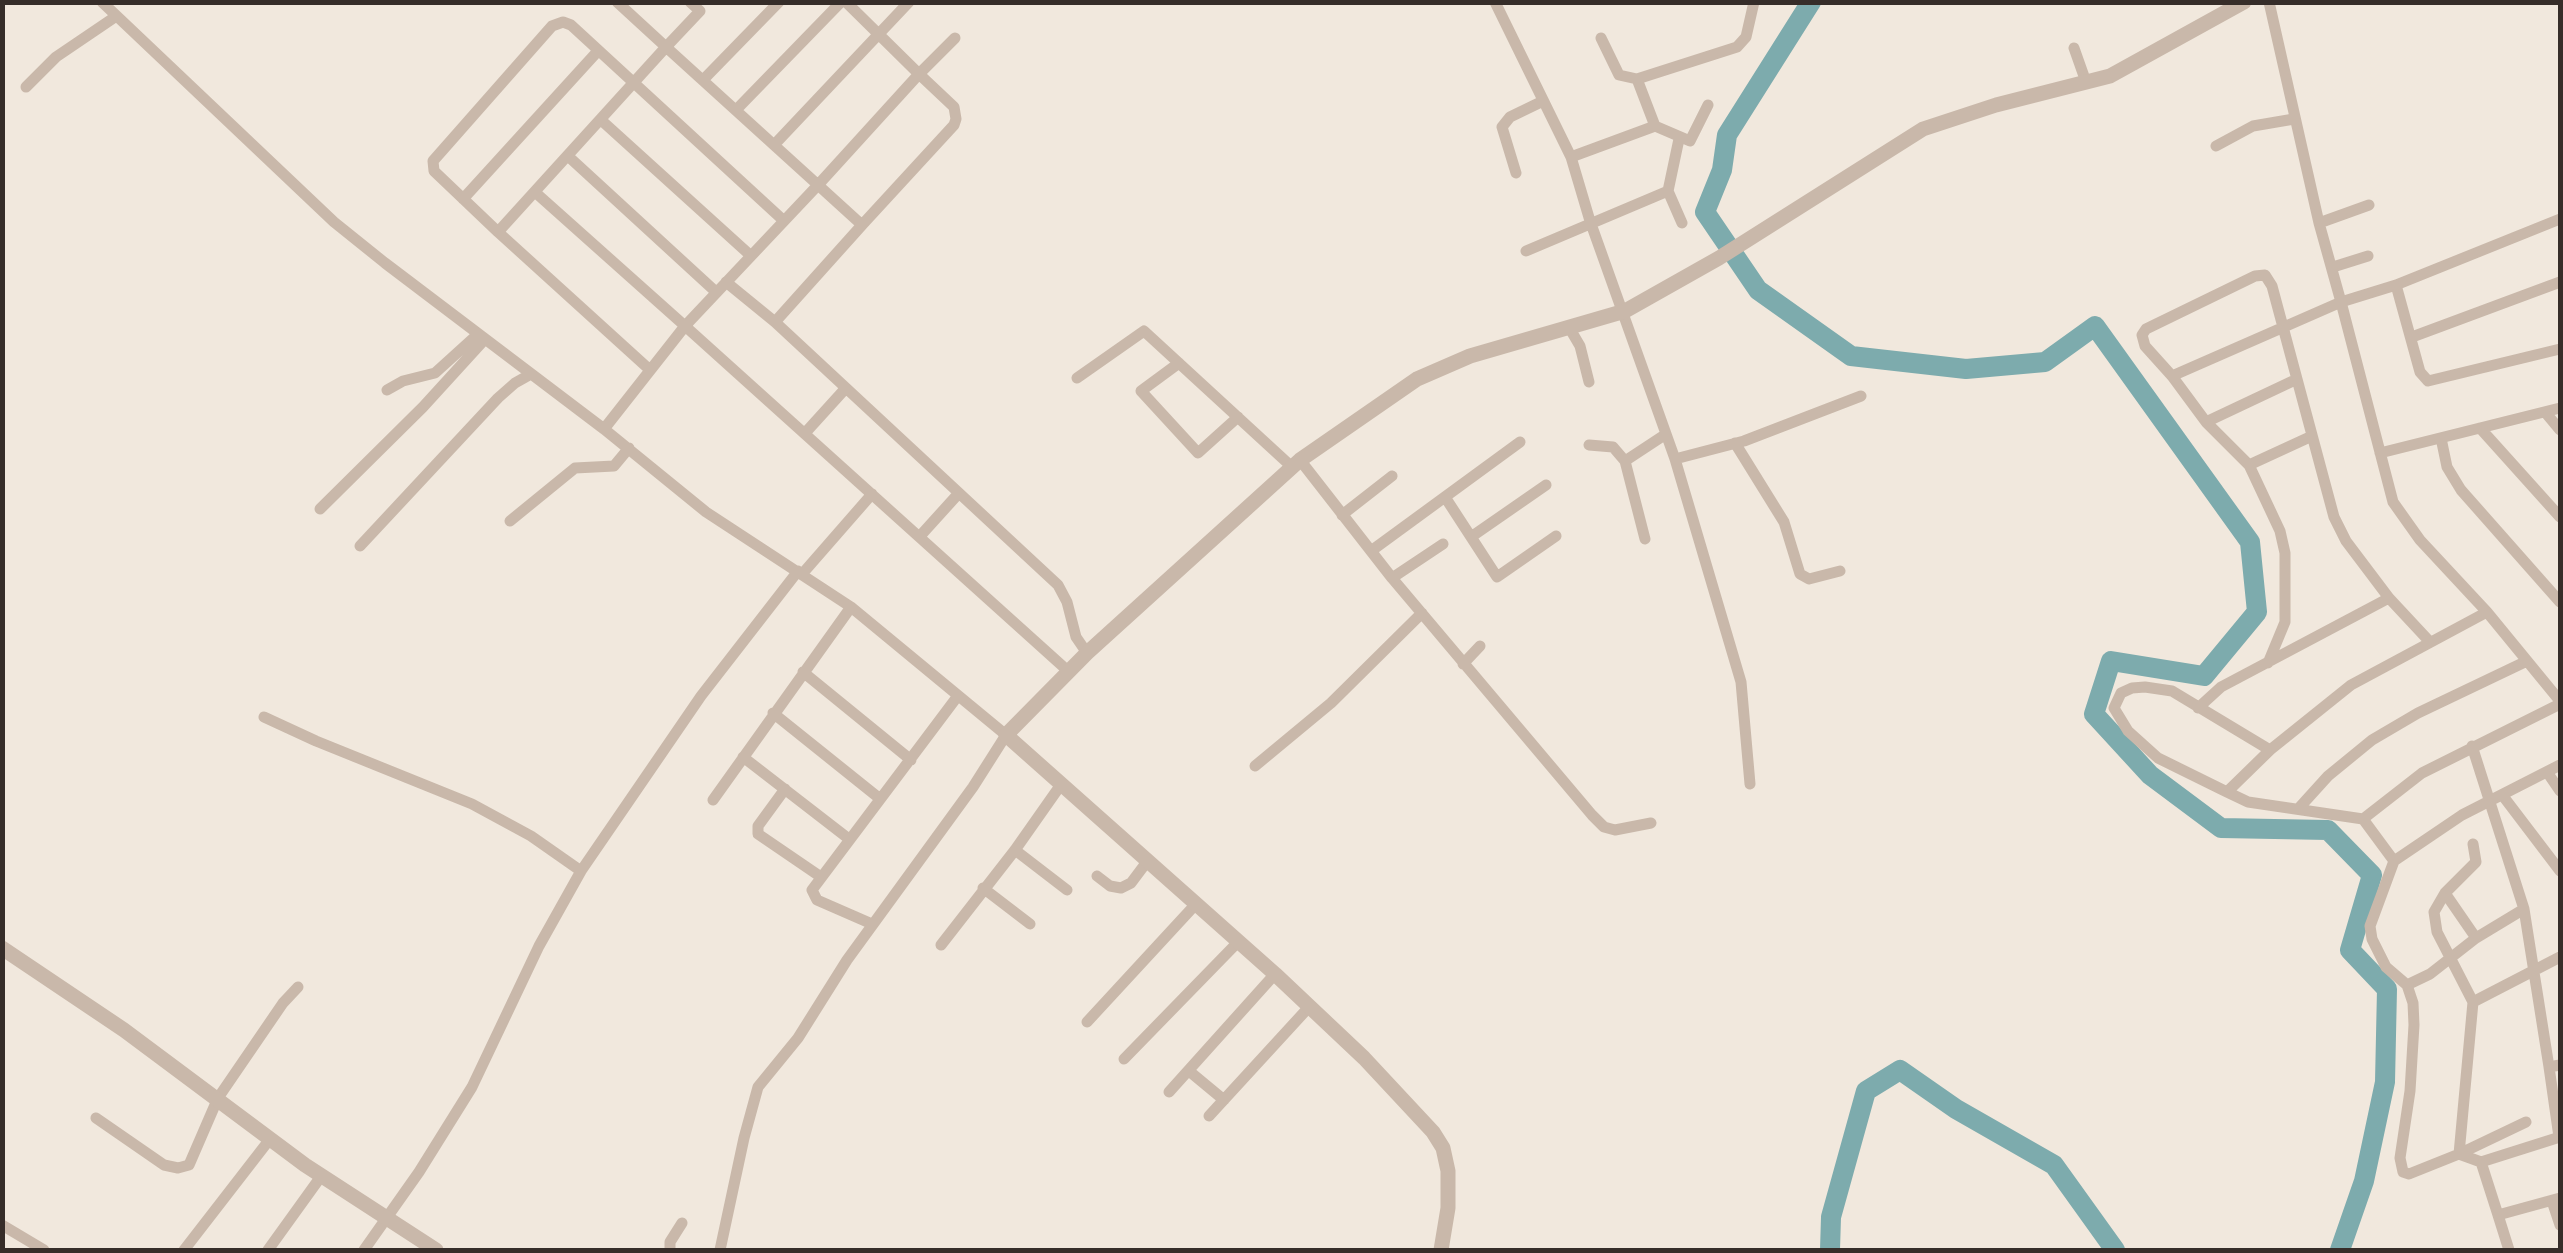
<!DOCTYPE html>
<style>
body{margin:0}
#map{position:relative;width:2563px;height:1253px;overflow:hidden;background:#f1e8dd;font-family:"Public Sans",sans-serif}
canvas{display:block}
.frame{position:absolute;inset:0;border:5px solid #362d29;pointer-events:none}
</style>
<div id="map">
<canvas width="2563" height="1253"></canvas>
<div class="frame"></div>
</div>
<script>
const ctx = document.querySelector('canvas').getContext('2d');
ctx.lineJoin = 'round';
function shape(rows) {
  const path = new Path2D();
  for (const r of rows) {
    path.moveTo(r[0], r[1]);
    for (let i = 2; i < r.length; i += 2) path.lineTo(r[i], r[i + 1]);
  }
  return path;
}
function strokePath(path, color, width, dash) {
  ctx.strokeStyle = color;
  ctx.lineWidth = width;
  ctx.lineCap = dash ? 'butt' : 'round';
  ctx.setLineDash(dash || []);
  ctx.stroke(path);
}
const river = shape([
 [1811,2,1727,135,1722,170,1705,212,1758,290,1851,356,1966,369,2045,362,2095,326,2250,542,2257,612,2204,676,2111,661,2094,714,2150,775,2221,828,2328,830,2372,875,2350,950,2387,989,2385,1082,2364,1181,2340,1250],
 [1830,1250,1831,1217,1866,1091,1900,1070,1956,1109,2054,1165,2115,1250]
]);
const minor = shape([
 [102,2,334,222,385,263,604,429,706,512,851,607,1006,735,973,787,847,960,798,1038,758,1087,744,1138,720,1250],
 [617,2,666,47,498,232,650,370],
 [690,2,700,11,666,47,818,185,685,326,1068,671],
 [1495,2,1571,157,1590,221,1675,459,1741,682,1750,784],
 [2269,2,2319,223,2341,302,2396,285,2560,219],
 [1601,38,1619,75,1637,79],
 [2074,48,2086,82],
 [703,80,779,2],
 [26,87,56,57,115,17],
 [736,110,841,2],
 [601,120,750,255],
 [1655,126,1637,79,1737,47,1746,37,1754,2],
 [1679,139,1668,191,1682,223],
 [774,145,909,2],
 [2216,146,2253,126,2294,119],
 [569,157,716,292],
 [1571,157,1655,126,1690,141,1708,105],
 [1516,173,1502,127,1510,117,1541,102],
 [536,193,685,326,604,429],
 [463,199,597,52],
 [2319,223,2369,205],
 [862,225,954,125,956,119,954,107,919,74,955,38],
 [498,232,434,171,433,161,552,26,563,22,571,25,783,220],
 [1526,251,1668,191],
 [2333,267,2368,256],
 [726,282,775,322,1058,585,1067,602,1076,637,1087,653],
 [2396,285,2420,372,2428,381,2560,349],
 [775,322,862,225,818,185,919,74,846,2],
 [1570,329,1580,346,1589,382],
 [2412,337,2560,282],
 [1179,363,1141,391,1198,453,1238,417],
 [2172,376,2145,346,2142,335,2146,329,2255,276,2265,275,2272,286,2334,517,2346,541,2389,598,2221,687,2198,708],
 [1077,378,1144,331,1292,467],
 [387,390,403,381,435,373,478,334],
 [2545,412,2560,430],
 [2206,422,2295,380],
 [2480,428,2560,517],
 [806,432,845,389],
 [2441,438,2447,467,2461,490,2560,602],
 [1735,443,1784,522,1800,574,1809,579,1840,571],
 [1589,445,1613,447,1625,461],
 [2380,453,2560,408],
 [1675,459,1744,441,1861,396],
 [1300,460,1392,578,1592,815,1604,827,1615,830,1651,823],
 [2249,465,2312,436],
 [1445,497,1497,577,1556,536],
 [320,509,423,407,485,339],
 [1342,515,1392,476],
 [510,521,575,468,614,466,629,448],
 [921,535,959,493],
 [1471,537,1546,485],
 [1645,539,1625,461,1666,434],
 [360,546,498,398,515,383,531,374],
 [1371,551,1520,442],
 [803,573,872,494],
 [1392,578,1443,544],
 [2389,598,2430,642],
 [2487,612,2351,685,2270,750,2227,792,2248,802,2363,819,2394,861,2462,815,2560,765],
 [2268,663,2285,622,2285,553,2280,531,2249,465,2206,422,2172,376,2341,302,2393,502,2420,540,2487,612,2560,701],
 [1463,664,1480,646],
 [803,672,911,760],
 [773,713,879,798],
 [264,717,316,741,472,804,531,836,581,871],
 [2472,746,2524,909,2549,1067,2560,1065],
 [743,757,849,839],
 [1255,766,1331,703,1422,613],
 [2547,772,2560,791],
 [785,789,758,826,758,834,821,877],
 [2227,792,2158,758,2128,731,2114,708,2121,693,2132,688,2145,687,2172,691,2270,750],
 [2503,796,2560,871],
 [713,800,851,607],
 [2299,808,2328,776,2372,740,2418,713,2527,661],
 [2363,819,2422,773,2560,704],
 [2473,844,2476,862,2445,893,2434,912,2437,932,2473,1002,2459,1154,2481,1162],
 [1015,850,1067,890],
 [2394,861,2370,926,2372,939,2386,967,2407,985,2430,974,2476,938,2524,909],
 [1097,876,1110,886,1121,888,1131,883,1146,863],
 [983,888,1030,924],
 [2445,893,2476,938],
 [872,924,817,900,812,890,957,697],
 [941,945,1015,850,1060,786],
 [2407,985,2413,1003,2414,1025,2410,1091,2400,1158,2403,1172,2409,1174,2459,1154,2526,1122],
 [2473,1002,2560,957],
 [1087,1022,1195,905],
 [1124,1059,1238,942],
 [2549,1067,2559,1137],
 [1189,1071,1224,1100],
 [1169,1092,1275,974],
 [1209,1116,1309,1007],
 [96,1118,164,1165,178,1168,189,1165,218,1098,283,1003,298,987],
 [2552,1201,2560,1225],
 [2498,1215,2481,1162,2560,1137],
 [2,1225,44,1250],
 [184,1250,270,1139],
 [268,1250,322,1175],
 [364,1250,419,1172,472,1087,539,946,581,871,701,696,798,571],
 [670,1250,670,1242,682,1223],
 [2509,1250,2498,1215,2560,1198]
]);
const tertiary = shape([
 [2,948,124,1030,305,1165,436,1250],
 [1441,1250,1448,1208,1448,1171,1443,1148,1433,1132,1364,1058,1275,974,1006,735,1087,653,1300,460,1417,379,1470,356,1625,311,1719,258,1923,129,1996,105,2110,76,2244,2]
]);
strokePath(river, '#7dabad', 20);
strokePath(minor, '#c9b8aa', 11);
strokePath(tertiary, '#c9b8aa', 15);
</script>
